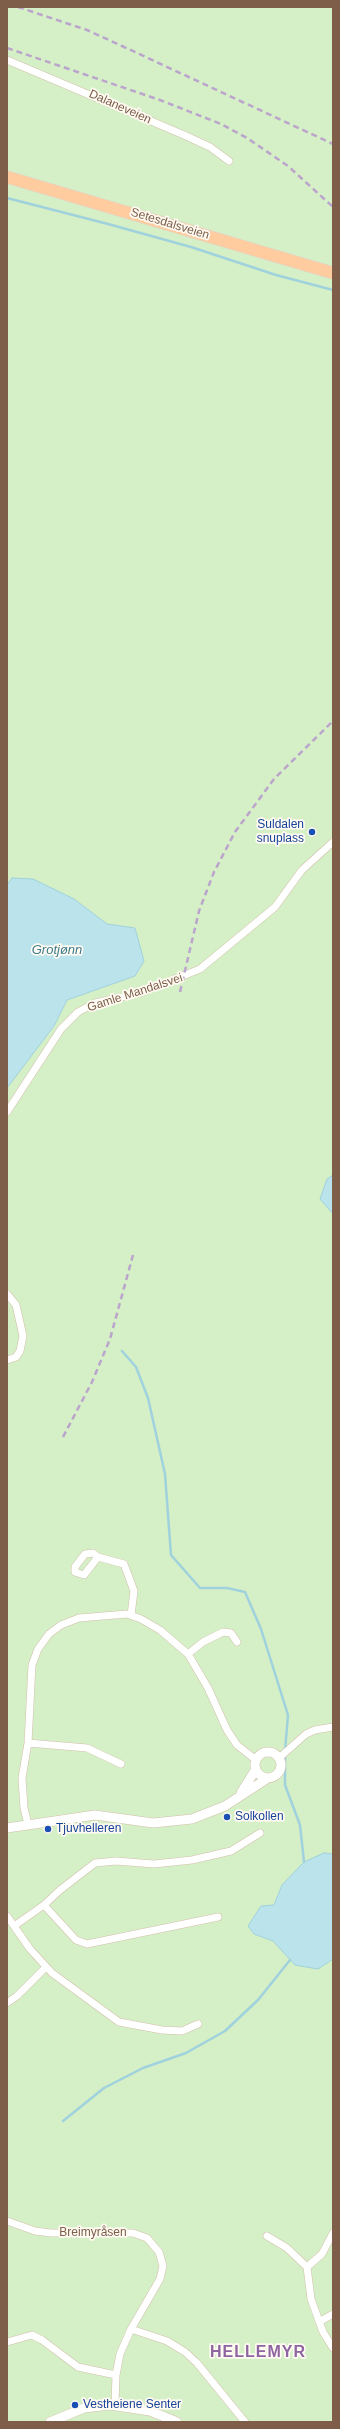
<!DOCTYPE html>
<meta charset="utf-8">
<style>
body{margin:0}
#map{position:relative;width:340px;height:2429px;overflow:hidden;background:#fef7ea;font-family:Arial,sans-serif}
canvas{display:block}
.frame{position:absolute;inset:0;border:8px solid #7e5e49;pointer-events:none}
</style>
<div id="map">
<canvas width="340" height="2429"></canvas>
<div class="frame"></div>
</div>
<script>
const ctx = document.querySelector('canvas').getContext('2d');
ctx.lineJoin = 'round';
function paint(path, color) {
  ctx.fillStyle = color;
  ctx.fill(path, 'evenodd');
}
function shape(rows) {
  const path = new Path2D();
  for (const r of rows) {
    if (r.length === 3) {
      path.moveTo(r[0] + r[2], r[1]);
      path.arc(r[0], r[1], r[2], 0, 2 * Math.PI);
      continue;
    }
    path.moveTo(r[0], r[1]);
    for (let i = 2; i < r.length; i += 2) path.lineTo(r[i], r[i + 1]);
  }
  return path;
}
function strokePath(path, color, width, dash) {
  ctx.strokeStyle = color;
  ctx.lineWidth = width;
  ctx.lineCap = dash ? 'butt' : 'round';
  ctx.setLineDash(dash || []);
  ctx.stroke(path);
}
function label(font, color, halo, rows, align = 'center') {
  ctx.font = font + ' Arial,sans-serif';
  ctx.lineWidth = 3.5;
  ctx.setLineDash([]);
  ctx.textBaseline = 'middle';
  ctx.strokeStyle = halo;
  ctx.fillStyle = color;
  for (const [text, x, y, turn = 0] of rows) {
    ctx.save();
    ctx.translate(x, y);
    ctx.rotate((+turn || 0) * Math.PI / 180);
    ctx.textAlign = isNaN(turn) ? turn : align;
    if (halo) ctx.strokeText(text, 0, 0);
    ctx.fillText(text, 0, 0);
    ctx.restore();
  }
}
const green = shape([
 [7,7,333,7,333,2422,7,2422]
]);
const water = shape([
 [12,878,33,879,74,899,107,924,135,928,144,961,135,976,67,1000,54,1026,7,1088,7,885,12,878],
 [333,1175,333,1214,320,1199,327,1179,333,1175],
 [324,1853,333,1854,333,1959,318,1969,295,1965,273,1941,254,1934,248,1926,261,1906,274,1905,282,1885,304,1862,324,1853]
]);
const stream = shape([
 [7,198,108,224,191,247,276,275,333,290],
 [122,1351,136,1367,148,1398,165,1474,171,1555,200,1588,227,1588,245,1592,261,1629,288,1715,285,1751],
 [285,1756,285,1785,300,1825,304,1862],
 [63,2121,104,2088,143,2068,186,2053,225,2031,258,2000,290,1960]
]);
const minor = shape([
 [7,60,184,135,210,147,229,161],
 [7,1112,61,1029,78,1012,95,1003,140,993,200,969,275,907,302,870,333,842],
 [7,1294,16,1305,23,1336,20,1351,16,1357,7,1360],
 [98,1557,84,1575,75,1572,75,1567,85,1554,93,1553,98,1557,124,1564,134,1591,131,1615],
 [188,1654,203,1642,223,1632,231,1633,237,1642],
 [28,1743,87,1748,121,1764],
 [279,1758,306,1734,315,1730,333,1727],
 [28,1824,24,1808,22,1778,28,1743,32,1665,38,1649,49,1634,61,1625,79,1618,127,1614,141,1619,160,1630,188,1654,208,1688,227,1730,237,1745,256,1760],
 [44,1905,76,1940,87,1944,218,1917],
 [7,1916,30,1949,52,1973,119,2022,162,2030,182,2031,198,2024],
 [14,1926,44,1905,60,1890,95,1863,116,1861,154,1864,192,1860,231,1851,260,1833],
 [7,2003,17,1996,46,1967],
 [7,2221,35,2231,51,2233,133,2233,147,2238,159,2252,163,2266,160,2279,131,2329,120,2354,116,2375,115,2405],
 [333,2233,322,2254,307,2267,311,2299,323,2332,333,2348],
 [267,2236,287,2248,307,2267],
 [319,2322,333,2314],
 [131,2329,167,2341,185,2352,197,2363,245,2422],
 [7,2342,32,2335,42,2340,78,2367,116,2375]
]);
const tertiary = shape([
 [268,1765,13],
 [241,1793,256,1769],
 [7,1828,95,1815,153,1823,192,1819,225,1806,268,1778],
 [50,2422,84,2408,110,2405,150,2411,177,2422]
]);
const trunk = shape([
 [7,177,333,273]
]);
const rail = shape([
 [18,7,87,30,122,46,333,144],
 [7,48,160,100,221,124,247,138,288,166,333,207],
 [180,992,199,911,214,872,235,832,274,779,333,721],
 [63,1437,92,1382,110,1339,133,1255]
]);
const markers = [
 [312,832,4,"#1a4fb4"],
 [227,1817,4,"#1a4fb4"],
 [48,1829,4,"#1a4fb4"],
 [75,2405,4,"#1a4fb4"]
];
const streetNames = [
 ["Dalaneveien",120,107,24],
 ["Setesdalsveien",170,224,17],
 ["Gamle Mandalsvei",135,993,-18],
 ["Breimyråsen",93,2233]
];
const transitNames = [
 ["Suldalen",304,825,"right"],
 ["snuplass",304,839,"right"],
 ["Solkollen",235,1817],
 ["Tjuvhelleren",56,1829],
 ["Vestheiene Senter",83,2405]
];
const waterNames = [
 ["Grotjønn",57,950]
];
const districtNames = [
 ["HELLEMYR",258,2353]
];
paint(green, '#d5efc6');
paint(water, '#bbe3eb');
strokePath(water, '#a0d2de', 1);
strokePath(stream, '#a0d2de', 2.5);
strokePath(minor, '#d3c0ad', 8);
strokePath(tertiary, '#d3c0ad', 10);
strokePath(trunk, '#ddd5d0', 13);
strokePath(minor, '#fff', 7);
strokePath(tertiary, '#fff', 9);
strokePath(trunk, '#fecc9e', 12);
strokePath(rail, '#bba5cc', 2.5, [6, 4]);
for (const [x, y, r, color] of markers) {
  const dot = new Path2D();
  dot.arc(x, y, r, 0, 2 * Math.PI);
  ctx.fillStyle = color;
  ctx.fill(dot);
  strokePath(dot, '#fffbf3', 1.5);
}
label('12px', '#7e5e49', '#fffbf3', streetNames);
label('12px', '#164399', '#fffbf3', transitNames, 'left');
label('italic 13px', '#3d7b8b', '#fffbf3', waterNames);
ctx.letterSpacing = '1px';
label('bold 16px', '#8e65a0', '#fffbf3', districtNames);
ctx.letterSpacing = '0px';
</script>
